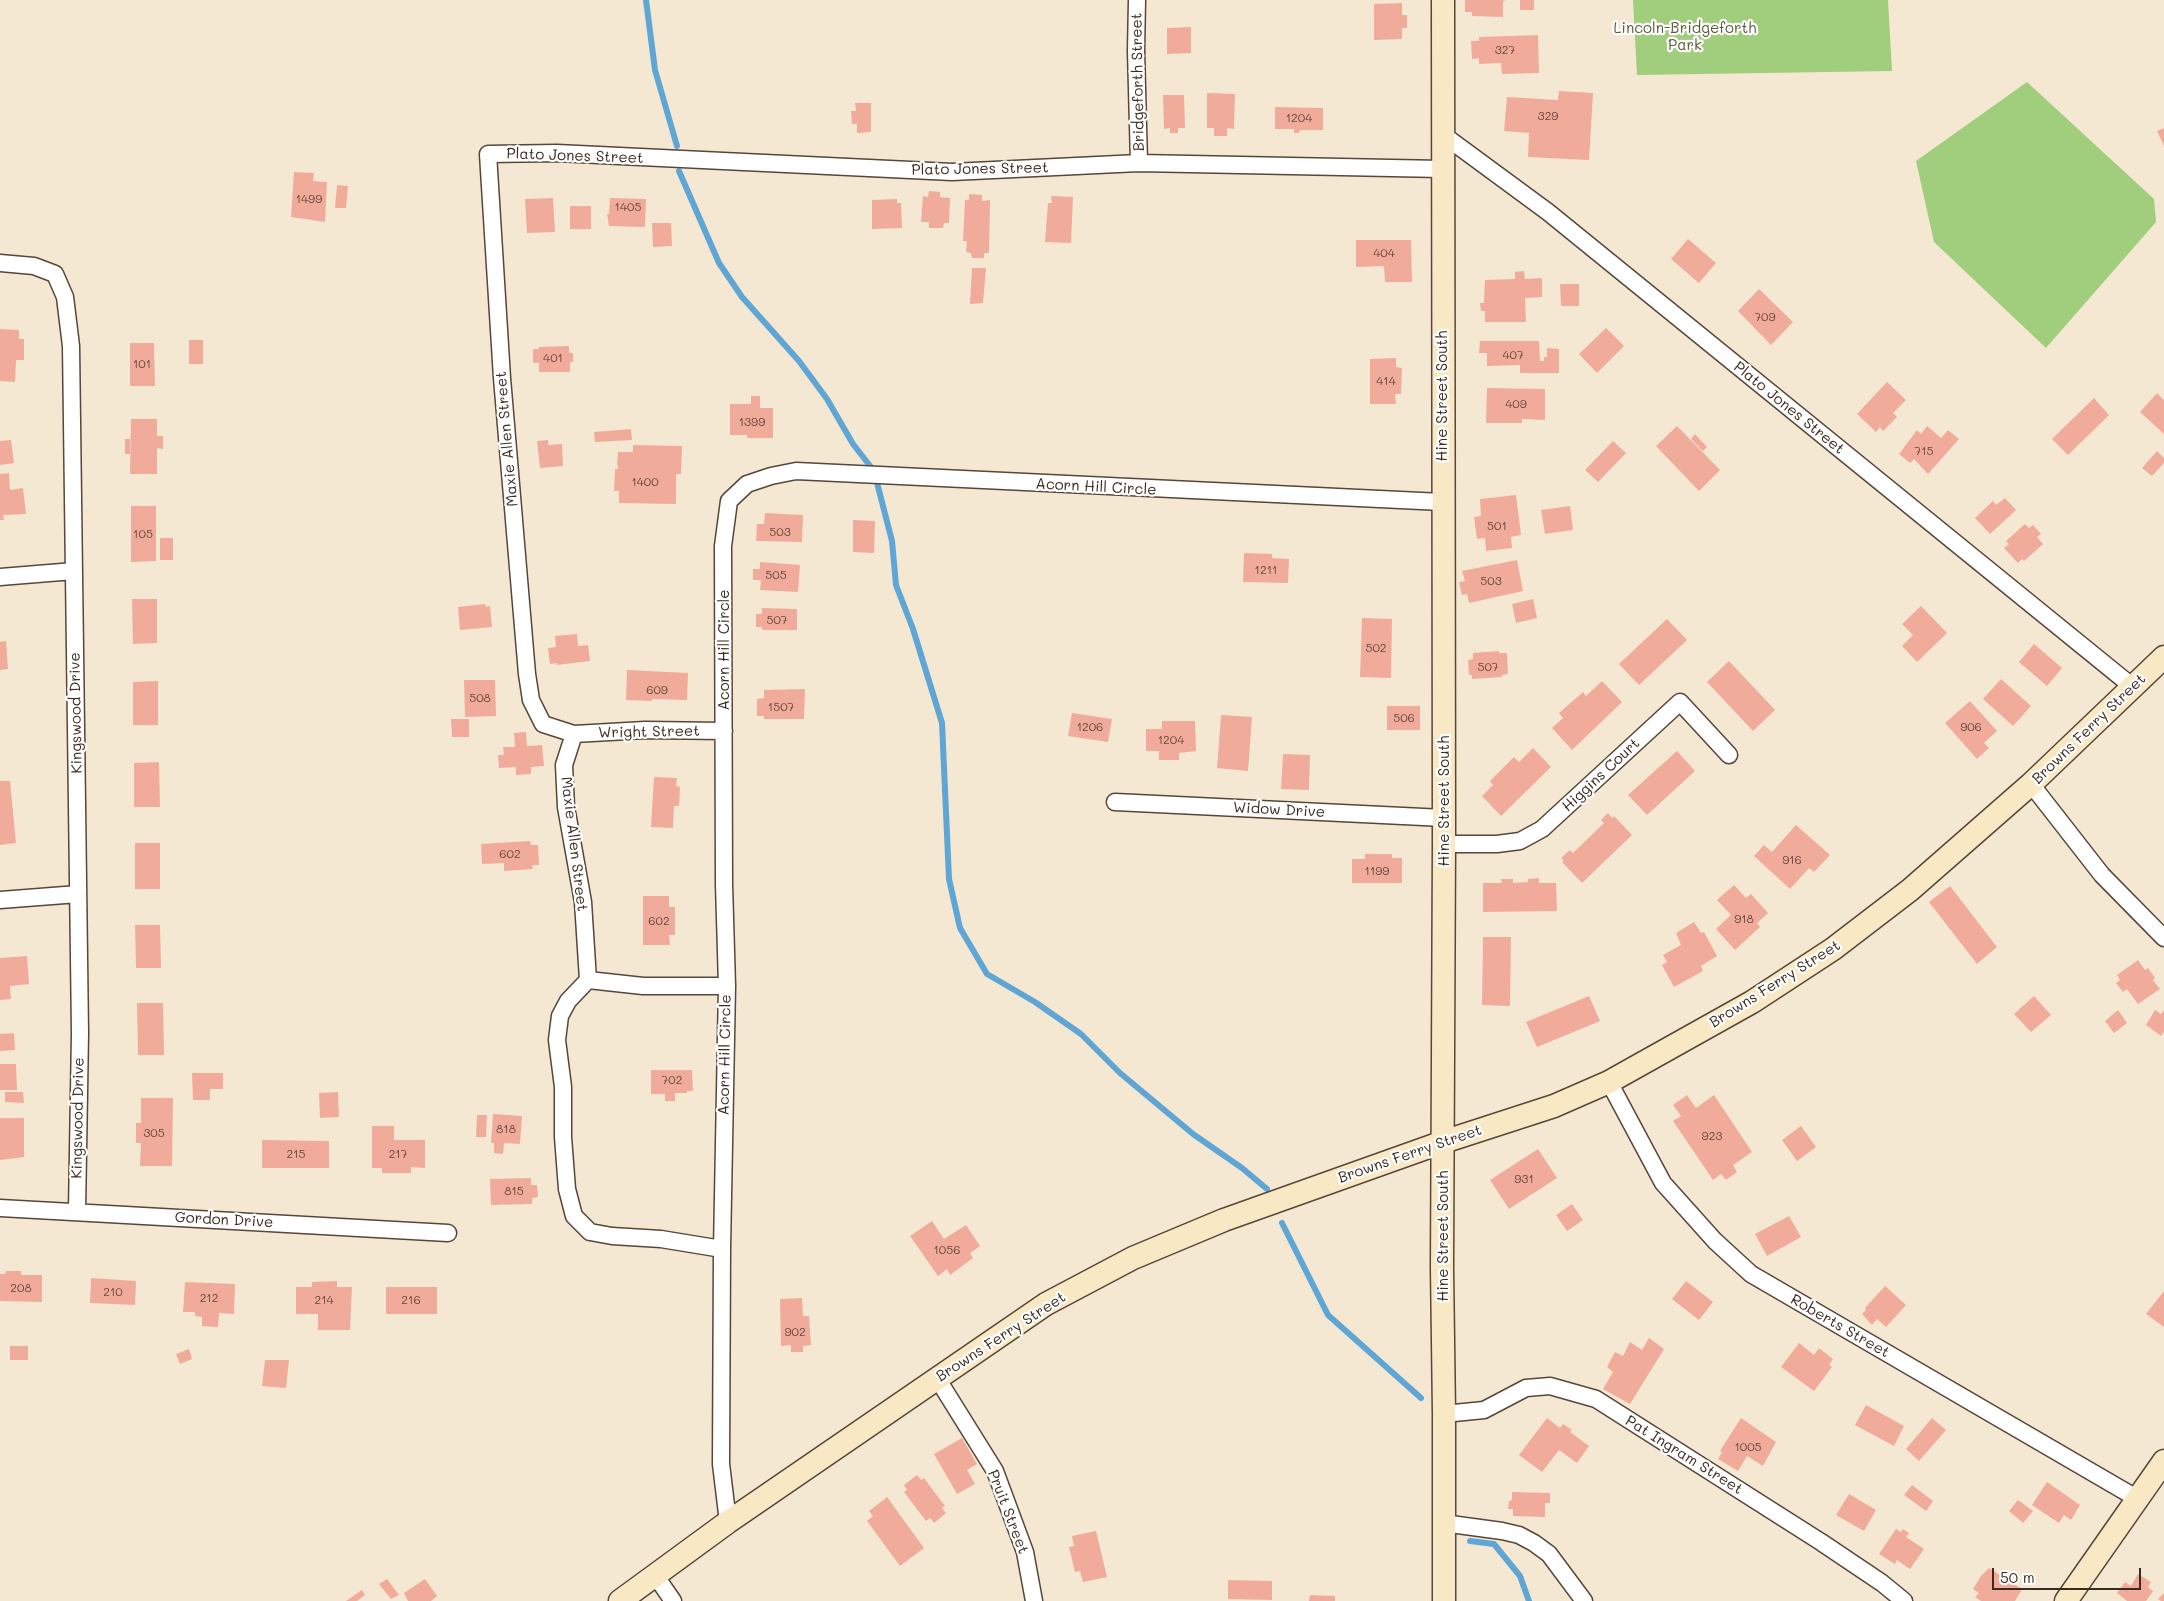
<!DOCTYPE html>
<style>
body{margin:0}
#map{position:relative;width:2164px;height:1601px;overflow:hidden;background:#f5e8d3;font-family:Mali,sans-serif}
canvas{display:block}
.scale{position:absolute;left:1992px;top:1568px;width:149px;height:22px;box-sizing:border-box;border:2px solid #3b2a1e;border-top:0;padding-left:6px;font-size:15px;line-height:18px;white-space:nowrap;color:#3b2a1e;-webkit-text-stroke:4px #fff;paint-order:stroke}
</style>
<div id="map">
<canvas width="2164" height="1601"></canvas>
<div class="scale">50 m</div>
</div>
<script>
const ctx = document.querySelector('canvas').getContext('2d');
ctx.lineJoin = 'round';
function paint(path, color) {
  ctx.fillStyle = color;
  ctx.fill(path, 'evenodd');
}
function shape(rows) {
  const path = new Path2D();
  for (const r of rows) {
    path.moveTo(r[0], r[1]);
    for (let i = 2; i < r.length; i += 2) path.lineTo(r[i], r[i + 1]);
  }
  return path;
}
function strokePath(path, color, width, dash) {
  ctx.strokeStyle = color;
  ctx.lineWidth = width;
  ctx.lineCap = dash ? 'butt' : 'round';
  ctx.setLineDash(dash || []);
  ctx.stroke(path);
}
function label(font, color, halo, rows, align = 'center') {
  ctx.font = font + ' Mali,sans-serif';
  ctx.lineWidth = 4.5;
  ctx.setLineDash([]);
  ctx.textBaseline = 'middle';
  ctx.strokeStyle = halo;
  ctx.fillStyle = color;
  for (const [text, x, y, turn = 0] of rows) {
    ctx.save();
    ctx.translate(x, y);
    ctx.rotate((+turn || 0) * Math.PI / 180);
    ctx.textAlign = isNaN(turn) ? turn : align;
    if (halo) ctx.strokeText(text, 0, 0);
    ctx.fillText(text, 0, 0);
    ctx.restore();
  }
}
const green = shape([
 [1633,0,1888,0,1892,71,1637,75],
 [2027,82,2154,199,2156,222,2046,348,1934,242,1916,161]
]);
const stream = shape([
 [646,0,655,70,677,146],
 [679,171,719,263,742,297,799,361,827,399,853,444,874,471,892,541,896,585,913,629,942,723,949,879,960,928,987,974,1035,1002,1081,1034,1120,1073,1193,1134,1242,1168,1267,1189],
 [1282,1223,1328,1315,1421,1398],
 [1470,1541,1494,1544,1520,1576,1529,1601]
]);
const building = shape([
 [1465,0,1505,0,1503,2,1503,17,1472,16,1472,12,1465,12],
 [1520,0,1534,0,1534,10,1520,10],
 [1402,3,1402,15,1407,15,1407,28,1402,28,1402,39,1374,40,1374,4],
 [1191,27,1191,53,1167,54,1167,28],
 [1538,35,1539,73,1502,74,1501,63,1479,64,1479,58,1472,59,1471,41,1479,41,1479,37],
 [1559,91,1593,93,1589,160,1528,157,1529,133,1504,131,1507,97,1558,100],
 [1207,93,1235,94,1234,129,1227,128,1227,136,1214,136,1214,128,1207,128],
 [1163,95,1184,95,1185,128,1178,128,1178,133,1170,133,1170,128,1164,129],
 [855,103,871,103,871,132,857,133,857,124,852,124,851,111,856,111],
 [1275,107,1323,108,1323,130,1300,130,1299,133,1294,133,1294,129,1275,129],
 [2164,128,2164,146,2157,131],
 [294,172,314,173,313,181,327,182,325,222,291,217],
 [337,185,348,186,346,208,335,208],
 [929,191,940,192,940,197,950,198,949,223,944,223,943,228,929,228,929,222,921,222,923,196,928,197],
 [969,194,982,195,982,201,990,200,989,253,984,253,984,258,972,258,971,253,966,252,967,241,963,241,965,200,969,200],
 [1051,196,1073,197,1071,243,1045,242,1048,203,1052,203],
 [553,198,555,232,527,233,525,199],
 [610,198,646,199,645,227,609,226,607,214,609,214],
 [897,199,897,203,901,203,902,228,872,229,872,200],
 [570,206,591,206,591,229,570,229],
 [652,223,671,223,672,246,653,247],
 [1688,239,1716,263,1699,283,1671,259],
 [1356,240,1411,240,1412,282,1385,282,1384,266,1356,267],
 [972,268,986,268,983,303,970,304],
 [1524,271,1525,279,1542,278,1542,297,1525,298,1526,322,1485,322,1485,311,1481,311,1480,303,1484,303,1485,280,1515,279,1515,272],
 [1560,284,1579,284,1579,306,1561,306],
 [1759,289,1793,322,1771,345,1738,311],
 [1606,328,1624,346,1597,373,1579,354],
 [0,329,19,330,19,339,24,339,24,360,16,360,15,382,0,381],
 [189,340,203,340,203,364,189,364],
 [1480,341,1539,341,1540,361,1544,361,1544,357,1547,357,1547,348,1559,349,1559,373,1520,373,1520,365,1487,366,1487,353,1479,353],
 [130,343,154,343,155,386,130,386],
 [569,346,569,353,573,353,573,362,570,362,570,372,539,372,539,363,533,363,533,349,539,349,539,347],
 [1396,358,1396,367,1402,368,1401,394,1395,394,1396,404,1370,404,1370,359],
 [1887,382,1906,400,1893,413,1897,417,1883,431,1880,427,1876,432,1857,414],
 [1487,388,1545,389,1545,420,1522,419,1522,423,1486,423],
 [2157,393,2164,400,2164,434,2140,412],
 [751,396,760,396,760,408,773,408,773,438,747,438,747,435,730,435,730,404,751,404],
 [2094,398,2109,415,2068,455,2052,439],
 [131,419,157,419,157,436,163,436,163,449,157,448,157,474,130,474],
 [1677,426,1720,470,1699,491,1656,446],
 [1927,426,1941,438,1948,430,1959,439,1928,474,1914,459,1910,463,1899,454,1917,430,1921,434],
 [631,429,632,440,595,442,594,432],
 [1695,434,1707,447,1703,451,1691,439],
 [125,439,130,439,130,454,125,454],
 [11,440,14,463,0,465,0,441],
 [548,440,548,445,562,444,563,466,540,468,537,441],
 [1613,441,1626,453,1598,482,1585,470],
 [633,445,682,446,681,474,676,474,676,504,619,503,619,491,614,491,615,469,618,469,618,465,617,465,618,452,633,452],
 [2157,451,2164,458,2164,463,2152,476,2142,468],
 [9,473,10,490,23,488,26,514,3,515,4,520,0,520,0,474],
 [1516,495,1521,535,1511,537,1512,548,1486,551,1485,538,1477,539,1474,517,1481,516,1480,499],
 [2005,498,2016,510,1990,534,1975,518,1993,501,1996,505],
 [131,506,156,506,156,561,131,562],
 [1570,506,1573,530,1545,534,1541,510],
 [765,513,803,515,802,542,756,541,757,524,764,524],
 [853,520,875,521,874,553,853,552],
 [2025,524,2029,528,2033,525,2041,534,2037,537,2043,544,2024,561,2022,559,2018,563,2004,548,2009,544,2006,541],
 [160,538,173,538,173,560,160,560],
 [1244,553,1272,554,1272,558,1289,559,1288,583,1243,582],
 [1517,560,1523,591,1469,603,1467,594,1462,595,1459,582,1465,581,1462,571],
 [760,562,800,565,798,592,760,590,761,580,753,580,753,569,760,569],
 [132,599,157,599,157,643,133,644],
 [1533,599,1537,618,1516,623,1512,604],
 [485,604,486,607,490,606,492,627,460,630,458,607],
 [1921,606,1947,633,1917,662,1902,646,1913,635,1902,624],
 [762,608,797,609,797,630,762,630,762,627,756,627,756,614,762,614],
 [1362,618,1392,619,1391,678,1360,677],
 [1667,619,1687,640,1639,685,1619,664],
 [577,634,578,646,588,645,590,661,557,665,557,663,550,664,548,648,556,647,555,636],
 [6,641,8,669,0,670,0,642],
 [2034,644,2062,668,2047,686,2019,662],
 [1499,651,1499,653,1507,653,1508,674,1502,675,1502,677,1472,679,1472,675,1469,675,1468,660,1473,659,1473,653],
 [1729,661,1775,710,1753,731,1707,682],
 [627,670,688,673,687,700,652,699,652,701,626,700],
 [2001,679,2031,706,2013,726,1983,699],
 [464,680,495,680,496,716,465,717],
 [158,681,158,725,133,725,133,682],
 [1602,681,1622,702,1572,750,1552,728,1563,718,1559,713,1583,692,1586,696],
 [805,689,804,719,764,719,764,716,757,716,757,699,764,698,764,690],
 [1970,701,1997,731,1984,743,1989,748,1977,759,1945,723],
 [1387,706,1420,706,1420,730,1387,730],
 [1072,713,1112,719,1108,742,1068,736],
 [1221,715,1252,717,1248,771,1217,768],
 [451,719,469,719,469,737,452,737],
 [1162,721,1195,721,1196,751,1179,753,1179,760,1159,760,1159,751,1146,751,1146,729,1162,729],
 [526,732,527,746,542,745,544,766,531,767,531,774,516,775,516,767,499,768,498,755,504,755,503,747,515,747,514,733],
 [1533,748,1551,767,1501,816,1482,796,1493,785,1490,781,1514,757,1519,762],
 [1677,751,1695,771,1647,815,1628,795],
 [1283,754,1310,755,1309,790,1281,789],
 [159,762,160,807,134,807,134,763],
 [654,777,677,778,676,786,680,787,679,806,674,806,673,828,651,827],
 [0,781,10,781,16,843,0,845],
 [1608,813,1612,818,1614,816,1632,835,1582,883,1562,862,1564,861,1561,858,1570,850,1573,853,1604,823,1601,820],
 [1796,825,1830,855,1814,872,1809,868,1790,889,1754,856,1764,845,1772,852],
 [530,841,531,845,538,845,539,865,532,865,533,869,504,871,504,863,482,864,481,844],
 [135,843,160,843,160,889,135,889],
 [1365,854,1392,854,1392,858,1402,858,1402,883,1352,883,1352,859,1365,859],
 [1539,878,1539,883,1556,883,1557,911,1483,912,1483,883,1502,883,1501,879,1513,879,1513,883,1528,882,1528,879],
 [1734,885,1746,898,1751,894,1768,913,1757,923,1760,927,1735,950,1716,929,1731,915,1717,900],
 [1950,886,1997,947,1977,964,1929,902],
 [643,896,669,896,669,907,675,907,675,935,669,935,670,945,643,945],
 [1694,922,1701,933,1704,932,1717,956,1701,966,1703,971,1674,987,1662,965,1667,962,1663,955,1681,945,1676,933],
 [135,925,160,925,161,968,136,968],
 [1483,937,1511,937,1510,1006,1482,1005],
 [27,956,29,984,10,986,11,999,0,1000,0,958],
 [2138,960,2145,970,2148,968,2155,978,2153,980,2160,989,2138,1004,2127,989,2123,992,2116,983,2120,980,2117,975],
 [1589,996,1600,1021,1537,1047,1526,1022],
 [2034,996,2051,1015,2031,1032,2014,1014],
 [137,1003,163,1003,164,1055,138,1055],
 [2118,1010,2127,1023,2114,1033,2105,1021],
 [2155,1010,2161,1014,2164,1010,2164,1032,2161,1036,2146,1025],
 [14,1033,15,1050,0,1051,0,1034],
 [0,1064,16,1064,17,1090,0,1090],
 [651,1070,692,1070,693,1091,687,1091,687,1093,675,1093,675,1101,665,1101,665,1094,651,1094],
 [192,1073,223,1073,223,1089,210,1089,210,1100,193,1100],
 [5,1092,23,1092,24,1103,5,1102],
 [338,1092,339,1117,320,1118,319,1093],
 [1687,1095,1696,1108,1714,1095,1752,1152,1733,1165,1737,1172,1726,1180,1721,1174,1713,1180,1673,1121,1681,1116,1673,1105],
 [141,1098,173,1098,172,1166,140,1166,141,1143,136,1143,136,1123,141,1123],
 [493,1114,522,1116,520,1144,504,1143,503,1154,494,1153,494,1143,491,1143],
 [477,1115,487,1115,486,1137,476,1137],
 [0,1118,24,1118,24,1157,0,1160],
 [372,1126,394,1126,394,1140,425,1140,425,1168,411,1167,411,1173,382,1173,382,1168,372,1168],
 [1801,1126,1816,1147,1797,1161,1782,1140],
 [262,1140,329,1141,329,1168,262,1168],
 [1538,1149,1557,1178,1509,1209,1490,1180],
 [531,1178,531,1185,537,1185,538,1197,532,1198,532,1204,491,1205,490,1179],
 [1572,1204,1583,1220,1567,1231,1556,1215],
 [1789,1216,1801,1237,1767,1256,1755,1234],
 [932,1221,944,1239,966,1225,980,1246,970,1253,973,1258,950,1275,947,1269,938,1276,910,1236],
 [6,1271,21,1271,21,1275,42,1275,42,1302,0,1301,0,1274,5,1274],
 [91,1278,136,1281,135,1305,90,1303],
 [337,1281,337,1287,352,1287,350,1330,318,1330,318,1314,296,1314,296,1287,312,1287,312,1282],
 [1686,1281,1713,1302,1699,1320,1672,1299],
 [185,1282,235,1284,234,1314,219,1313,218,1327,202,1326,202,1317,195,1316,195,1312,183,1312],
 [1885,1286,1906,1305,1886,1327,1877,1319,1872,1325,1862,1314,1866,1310,1865,1308],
 [386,1287,437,1287,437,1314,386,1314],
 [2164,1291,2164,1327,2146,1314],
 [802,1298,803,1316,809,1316,811,1345,803,1346,803,1352,791,1352,791,1345,781,1346,780,1299],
 [1649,1338,1664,1349,1630,1404,1603,1389,1613,1372,1607,1367,1615,1352,1623,1356,1630,1342,1642,1350],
 [1799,1343,1814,1355,1819,1348,1833,1359,1829,1365,1832,1367,1814,1391,1781,1367],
 [10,1346,28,1346,28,1360,10,1360],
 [189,1349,192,1359,180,1364,176,1354],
 [265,1360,289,1360,286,1388,262,1386],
 [1866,1405,1904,1426,1894,1446,1855,1425],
 [1547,1418,1560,1428,1563,1424,1572,1430,1570,1432,1589,1446,1577,1463,1559,1450,1542,1472,1519,1455],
 [1741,1418,1776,1442,1763,1466,1747,1456,1738,1471,1718,1459,1722,1452,1720,1451],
 [1932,1418,1946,1430,1919,1461,1906,1449],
 [962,1438,977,1464,967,1470,975,1484,957,1494,934,1454],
 [917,1475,921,1480,924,1478,945,1506,942,1508,946,1513,934,1523,930,1518,926,1521,904,1492,907,1490,904,1485],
 [2047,1482,2080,1505,2071,1520,2064,1515,2059,1523,2032,1505],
 [1912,1485,1933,1501,1926,1511,1904,1495],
 [1512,1492,1550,1493,1550,1503,1545,1503,1545,1517,1513,1516,1513,1509,1508,1509,1509,1501,1512,1500],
 [1849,1494,1876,1510,1864,1531,1836,1515],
 [887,1497,924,1548,900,1566,867,1521,873,1516,869,1511],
 [2018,1500,2033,1511,2023,1523,2009,1511],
 [1896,1529,1901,1532,1903,1529,1909,1533,1906,1537,1924,1549,1910,1569,1897,1560,1895,1564,1879,1554],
 [1096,1531,1107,1577,1083,1582,1080,1571,1075,1572,1069,1547,1074,1546,1072,1536],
 [1989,1568,2022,1589,2015,1601,1981,1601,1975,1597,1979,1593,1973,1589,1981,1576],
 [2138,1574,2151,1582,2148,1587,2153,1591,2146,1601,2127,1601,2117,1593,2125,1582,2131,1586],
 [387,1579,399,1595,391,1599,379,1584],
 [425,1579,437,1596,431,1601,408,1601,404,1593],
 [1228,1580,1272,1581,1272,1600,1228,1599],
 [362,1590,365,1595,357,1601,346,1601],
 [2164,1593,2164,1601,2161,1601,2158,1599],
 [1310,1595,1335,1596,1335,1601,1309,1601]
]);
const street = shape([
 [1137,0,1136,51,1139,163],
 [1442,134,1548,212,2133,687],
 [0,263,34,266,55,274,65,297,71,346,80,1033,77,1211],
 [0,577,74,571],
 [724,731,645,730,574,734,543,724,531,700,527,674,502,378,488,154,557,153,952,172,1139,163,1442,169],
 [574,734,564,765,566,807,583,902,588,980,568,1001,560,1016,557,1040,563,1087,563,1137,567,1189,574,1216,590,1232,612,1236,661,1239,722,1249],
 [2031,784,2102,875,2164,938],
 [1115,802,1444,818],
 [1444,844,1497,844,1520,841,1542,829,1680,702,1729,755],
 [0,900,78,894],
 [588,980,643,986,727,986],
 [1609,1082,1663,1183,1715,1241,1751,1274,2138,1499],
 [0,1208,448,1233],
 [937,1378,995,1471,1025,1552,1034,1601],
 [1444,1414,1484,1410,1526,1388,1550,1386,1596,1399,1821,1542,1882,1583,1904,1601],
 [728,1522,721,1464,722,1249,727,986,724,884,723,546,729,501,747,484,771,476,796,471,1442,502],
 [1443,1523,1502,1531,1519,1535,1534,1543,1549,1554,1584,1601],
 [655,1575,673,1601]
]);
const secondary = shape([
 [1443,0,1444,844,1442,1268,1444,1414,1444,1601],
 [620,1601,728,1522,1046,1304,1133,1258,1224,1220,1443,1142,1554,1106,1609,1082,1752,1002,1833,949,1910,890,2031,784,2164,657],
 [2066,1601,2164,1461]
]);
const numberNames = [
 ["327",1505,50],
 ["329",1548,116],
 ["1204",1299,118],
 ["1499",309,199],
 ["1405",628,207],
 ["404",1384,253],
 ["709",1765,317],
 ["407",1513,355],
 ["401",553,358],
 ["101",142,364],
 ["414",1386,381],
 ["409",1516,404],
 ["1399",752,422],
 ["715",1924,451],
 ["1400",645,482],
 ["501",1497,526],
 ["503",780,532],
 ["105",143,534],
 ["1211",1266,570],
 ["505",776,575],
 ["503",1491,581],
 ["507",777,620],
 ["502",1376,648],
 ["507",1488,667],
 ["609",657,690],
 ["508",480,698],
 ["1507",781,707],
 ["506",1404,718],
 ["1206",1090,727],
 ["906",1971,727],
 ["1204",1171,740],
 ["602",510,854],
 ["916",1792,860],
 ["1199",1377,871],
 ["918",1744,919],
 ["602",659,921],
 ["702",672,1080],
 ["818",506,1129],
 ["305",154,1133],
 ["923",1712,1136],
 ["215",296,1154],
 ["217",398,1154],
 ["931",1524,1179],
 ["815",514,1191],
 ["1056",947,1250],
 ["208",21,1288],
 ["210",113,1292],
 ["212",209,1298],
 ["214",324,1300],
 ["216",411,1300],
 ["902",795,1332],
 ["1005",1748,1447]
];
const parkNames = [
 ["Lincoln-Bridgeforth",1685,28],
 ["Park",1685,45]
];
const streetNames = [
 ["Bridgeforth Street",1138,82,-91],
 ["Plato Jones Street",575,156,2],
 ["Plato Jones Street",980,169,-1],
 ["Hine Street South",1442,396,-90],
 ["Plato Jones Street",1789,408,39],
 ["Maxie Allen Street",507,439,-95],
 ["Acorn Hill Circle",1096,487,3],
 ["Acorn Hill Circle",724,650,-90],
 ["Kingswood Drive",76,713,-91],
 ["Browns Ferry Street",2089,729,-44],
 ["Wright Street",649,732,-1],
 ["Higgins Court",1601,775,-43],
 ["Hine Street South",1444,801,-90],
 ["Widow Drive",1279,810,3],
 ["Maxie Allen Street",574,844,83],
 ["Browns Ferry Street",1775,984,-32],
 ["Acorn Hill Circle",725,1055,-89],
 ["Kingswood Drive",78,1118,-89],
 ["Browns Ferry Street",1410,1154,-19],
 ["Gordon Drive",224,1220,3],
 ["Hine Street South",1443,1236,-90],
 ["Roberts Street",1840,1326,30],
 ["Browns Ferry Street",1001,1337,-33],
 ["Pat Ingram Street",1684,1455,32],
 ["Pruit Street",1008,1512,69]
];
paint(green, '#a1ce7c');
strokePath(stream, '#5fa6d5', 6);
paint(building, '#f1ab9b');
strokePath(street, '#574639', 19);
strokePath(secondary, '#574639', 25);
strokePath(street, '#fff', 16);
strokePath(secondary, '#f8e8c3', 22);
label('12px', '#684a3d', null, numberNames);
label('15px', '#5a5b3a', '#fff', parkNames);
label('15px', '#3b2a1e', '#fff', streetNames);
</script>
